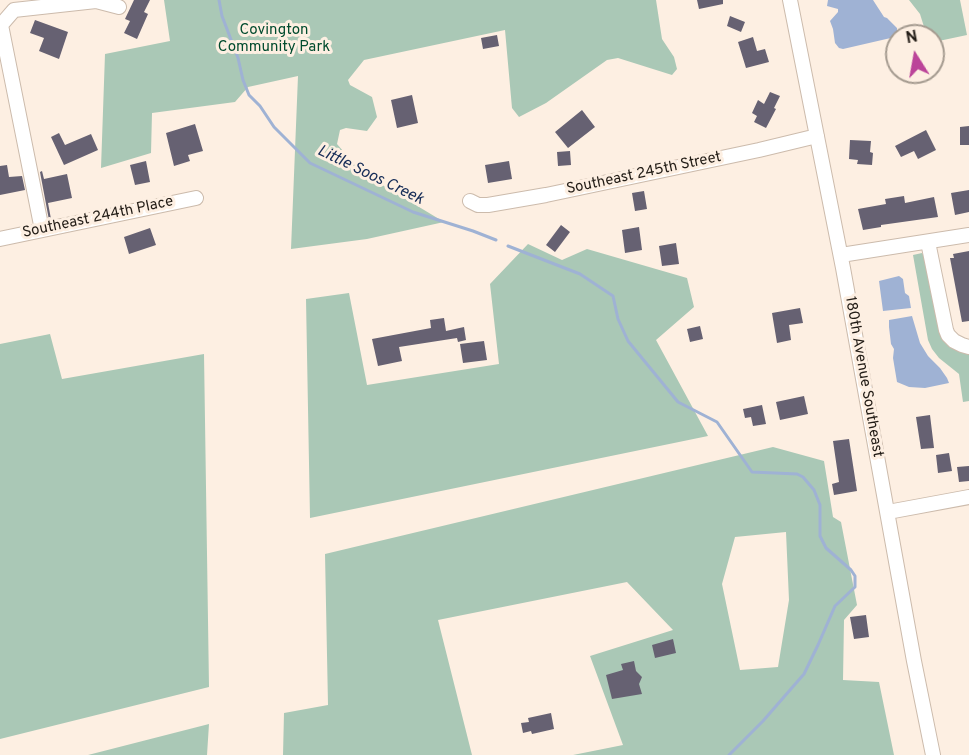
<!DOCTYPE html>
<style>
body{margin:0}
#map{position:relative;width:969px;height:755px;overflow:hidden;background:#fdefe2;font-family:Overpass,sans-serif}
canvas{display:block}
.north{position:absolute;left:885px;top:24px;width:60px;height:60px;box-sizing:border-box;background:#fdefe2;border:2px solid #a59b90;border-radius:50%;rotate:349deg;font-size:16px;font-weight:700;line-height:24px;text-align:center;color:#221c16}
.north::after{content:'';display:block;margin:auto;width:21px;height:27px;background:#b49;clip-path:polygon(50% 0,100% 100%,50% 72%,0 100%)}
</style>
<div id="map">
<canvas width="969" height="755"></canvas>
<div class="north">N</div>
</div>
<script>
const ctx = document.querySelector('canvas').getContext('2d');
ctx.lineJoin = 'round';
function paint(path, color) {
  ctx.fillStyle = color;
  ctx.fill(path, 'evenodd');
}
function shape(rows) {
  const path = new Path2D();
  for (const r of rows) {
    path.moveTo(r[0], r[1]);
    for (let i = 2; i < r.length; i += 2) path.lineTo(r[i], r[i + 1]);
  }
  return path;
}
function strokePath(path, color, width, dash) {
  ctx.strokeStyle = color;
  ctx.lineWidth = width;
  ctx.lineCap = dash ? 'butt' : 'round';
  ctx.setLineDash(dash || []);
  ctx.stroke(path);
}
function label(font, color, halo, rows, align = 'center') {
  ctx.font = font + ' Overpass,sans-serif';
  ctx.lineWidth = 6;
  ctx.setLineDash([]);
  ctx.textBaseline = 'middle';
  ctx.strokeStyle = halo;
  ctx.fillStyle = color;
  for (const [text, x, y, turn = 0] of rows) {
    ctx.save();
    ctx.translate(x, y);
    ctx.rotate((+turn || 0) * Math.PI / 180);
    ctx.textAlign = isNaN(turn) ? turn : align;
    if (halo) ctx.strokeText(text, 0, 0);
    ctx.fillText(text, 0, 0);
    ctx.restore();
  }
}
const green = shape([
 [164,0,656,0,662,39,674,57,677,69,672,75,618,58,607,60,546,103,519,117,512,108,505,30,364,60,348,80,350,85,372,97,377,117,367,131,346,128,340,130,337,144,361,172,444,222,367,239,291,249,298,76,248,87,235,102,152,113,151,153,101,168,105,54,170,41],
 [909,0,960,0,967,35,934,42,933,36,929,36,925,30,920,14],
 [528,244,562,260,587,249,687,278,694,307,656,340,708,436,310,518,306,299,349,293,367,385,499,364,490,284],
 [922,253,926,259,939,331,951,347,969,352,969,401,963,402,959,374,939,358,932,349,928,340,913,255],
 [50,334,62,379,204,354,209,687,0,739,0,344],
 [773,447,824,461,833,517,841,522,857,605,844,620,843,680,879,682,894,755,573,755,623,745,590,656,673,630,627,582,438,620,472,755,283,755,284,713,328,705,325,554],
 [786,532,789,600,778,667,740,670,722,584,735,537],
 [209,724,207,755,88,755]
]);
const water = shape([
 [828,0,873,0,884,17,887,18,897,28,897,35,895,37,843,49,839,48,835,43,833,29,830,21,838,12,838,9,827,6],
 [899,276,903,279,905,293,909,296,911,308,883,311,879,281],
 [912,316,920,343,928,356,940,368,947,378,949,383,925,388,909,387,897,382,893,358,894,349,891,344,889,327,889,320]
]);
const stream = shape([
 [219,0,222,16,238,58,243,80,249,95,260,106,274,127,310,163,413,212,473,231,496,240],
 [508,246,580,274,613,296,618,319,628,341,678,402,717,422,752,472,797,474,803,477,814,490,820,505,820,536,826,548,851,570,855,576,855,587,835,606,818,645,804,674,763,721,729,755]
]);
const building = shape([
 [134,0,150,0,144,12,148,14,137,39,124,33,130,21,125,19],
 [697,0,723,0,723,4,699,9],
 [730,16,745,22,741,32,727,26],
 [35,20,68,32,59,59,39,51,44,38,30,33],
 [497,35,499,46,483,49,481,38],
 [753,37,757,51,765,49,769,62,746,68,738,42],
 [770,92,780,96,774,108,776,109,766,128,754,122,757,116,752,113,758,100,764,104],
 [412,95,418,123,397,128,391,100],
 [582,110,595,127,568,148,555,132],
 [195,124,203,151,188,155,190,161,174,166,166,133],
 [969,126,969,145,960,145,960,127],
 [926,130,936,150,918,159,914,151,901,157,895,146],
 [59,133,65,145,91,134,98,150,64,165,51,137],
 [850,140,871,141,870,152,873,153,872,165,857,164,858,160,849,159],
 [570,151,571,165,558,166,557,152],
 [146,161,150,182,135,185,130,165],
 [509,161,512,179,488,183,485,165],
 [7,165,9,177,22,176,25,190,0,195,0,166],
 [42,171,44,179,67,174,72,198,48,203,51,219,49,220,40,172],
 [969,190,969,212,955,215,951,193],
 [644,191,647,209,635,211,632,193],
 [904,196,905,203,934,197,938,217,881,225,881,227,863,230,858,209,886,204,885,199],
 [561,225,570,232,555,252,546,245],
 [639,227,642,250,625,253,622,230],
 [150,228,156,245,129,254,124,237],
 [676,243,679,264,662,266,659,246],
 [969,251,969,321,962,322,950,258,954,258,953,254],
 [800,308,803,323,789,325,791,340,777,343,772,313],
 [444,318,446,331,464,327,466,340,458,342,457,338,399,347,402,361,378,366,372,339,431,328,430,320],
 [700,326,703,339,690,342,687,329],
 [484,341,487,360,463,363,460,344],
 [804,396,808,414,780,420,776,402],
 [762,405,766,424,753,426,751,417,745,418,743,409],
 [930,415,934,448,921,449,916,417],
 [849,439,857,491,834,495,832,484,839,482,833,441],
 [949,453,952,471,938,473,936,455],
 [969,466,969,481,959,482,957,467],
 [866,615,869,637,854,639,850,617],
 [673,639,676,653,655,658,652,645],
 [634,661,636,671,642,677,639,684,642,694,612,699,606,675,623,670,621,664],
 [551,713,554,729,532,734,531,731,523,733,521,723,529,722,528,718]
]);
const minor = shape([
 [790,0,843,268,914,661,933,755],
 [470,201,478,205,488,205,546,195,759,150,817,136],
 [42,230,1,25,14,10,96,1,119,7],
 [0,239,196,198],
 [928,242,946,330,948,335,954,341,962,345,969,347],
 [841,255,969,235],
 [888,512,969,497]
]);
const parkNames = [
 ["Covington",274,31],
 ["Community Park",274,48]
];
const streetNames = [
 ["Southeast 245th Street",644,174,-12],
 ["Southeast 244th Place",98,218,-12],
 ["180th Avenue Southeast",863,377,80]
];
const waterNames = [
 ["Little Soos Creek",370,176,26]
];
paint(green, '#aac8b6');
paint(water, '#9fb2d4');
strokePath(stream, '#9fb2d4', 3);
paint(building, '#666172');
strokePath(minor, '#ccbbac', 16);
strokePath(minor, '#fff', 14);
label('15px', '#014b2e', '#fdefe2', parkNames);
label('15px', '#221c16', '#fdefe2', streetNames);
label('italic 16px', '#152c57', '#fdefe2', waterNames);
</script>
